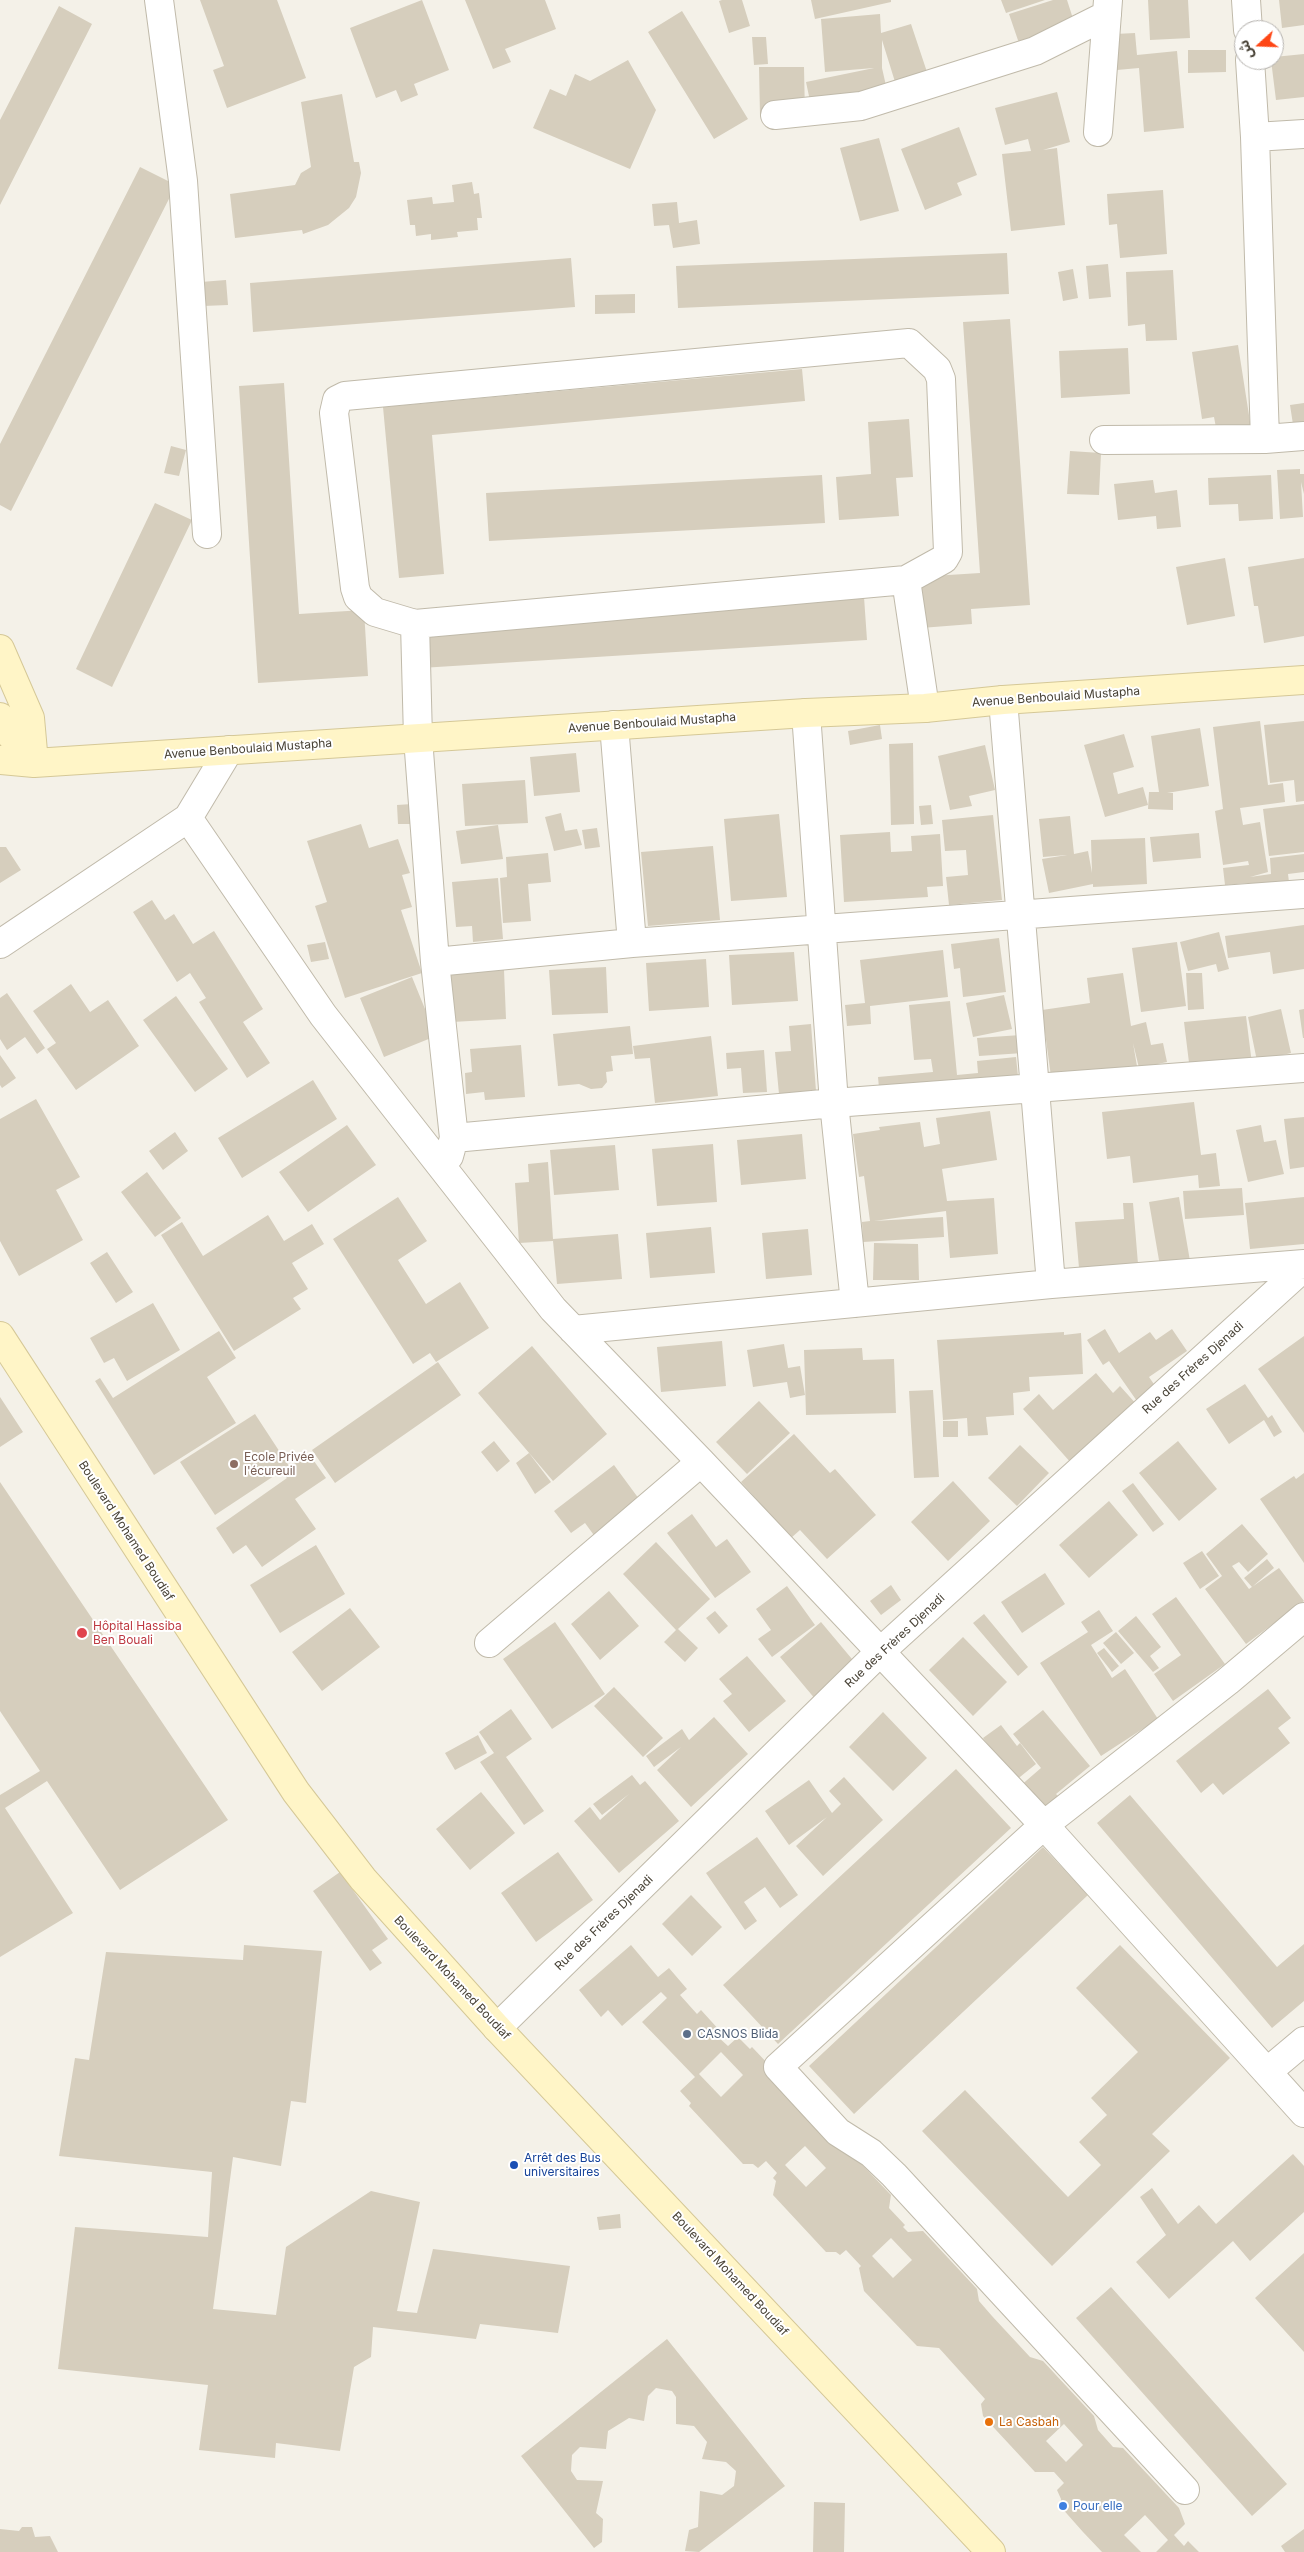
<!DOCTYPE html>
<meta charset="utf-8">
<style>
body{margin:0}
#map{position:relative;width:1304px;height:2552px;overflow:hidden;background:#f4f1e8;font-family:Inter,"Noto Sans Arabic",sans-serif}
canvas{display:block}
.north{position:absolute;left:1234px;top:20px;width:50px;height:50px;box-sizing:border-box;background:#fff;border:1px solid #b6b3af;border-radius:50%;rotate:250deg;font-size:14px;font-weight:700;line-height:20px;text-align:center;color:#484236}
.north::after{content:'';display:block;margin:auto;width:18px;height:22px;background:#fe4615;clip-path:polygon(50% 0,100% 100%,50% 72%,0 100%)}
</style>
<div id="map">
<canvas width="1304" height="2552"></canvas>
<div class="north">ش</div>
</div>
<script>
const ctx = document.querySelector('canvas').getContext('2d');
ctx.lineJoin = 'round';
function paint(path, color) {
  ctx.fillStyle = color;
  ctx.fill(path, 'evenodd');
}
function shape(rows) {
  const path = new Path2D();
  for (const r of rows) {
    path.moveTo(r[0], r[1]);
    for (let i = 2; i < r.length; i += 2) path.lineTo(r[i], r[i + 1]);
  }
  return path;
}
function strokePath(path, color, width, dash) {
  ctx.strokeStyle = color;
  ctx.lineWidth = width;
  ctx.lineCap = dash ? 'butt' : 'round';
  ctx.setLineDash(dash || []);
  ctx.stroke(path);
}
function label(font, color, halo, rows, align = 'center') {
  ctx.font = font + ' Inter,sans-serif';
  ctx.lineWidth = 4;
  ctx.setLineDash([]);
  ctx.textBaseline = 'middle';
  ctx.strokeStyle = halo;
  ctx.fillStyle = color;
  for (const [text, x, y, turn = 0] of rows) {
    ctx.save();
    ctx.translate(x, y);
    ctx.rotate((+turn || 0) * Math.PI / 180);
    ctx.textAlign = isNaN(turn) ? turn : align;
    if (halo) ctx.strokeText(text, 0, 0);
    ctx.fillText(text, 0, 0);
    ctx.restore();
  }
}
const building = shape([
 [200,0,277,0,306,78,227,108,213,70,224,66],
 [422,0,449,70,414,84,418,95,401,102,396,90,376,98,350,28],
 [465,0,545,0,556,29,505,49,511,62,493,69],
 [722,0,742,0,750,26,729,33,719,1],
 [811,0,891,0,891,2,815,19],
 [1001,0,1045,0,1006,13],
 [1053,0,1067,0,1077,31,1021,49,1009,14],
 [1148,0,1188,0,1190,38,1150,40],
 [1279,0,1304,0,1304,25,1282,28],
 [59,6,92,24,0,205,0,120],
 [682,11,748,119,714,139,648,32],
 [880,14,881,33,911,24,928,75,896,85,882,40,882,68,889,99,813,115,806,82,874,68,825,72,821,19],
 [1135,33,1137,55,1177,51,1184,128,1144,132,1139,68,1117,70,1115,34],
 [752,37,766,37,768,64,754,65],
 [1188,50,1226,50,1226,72,1188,73],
 [1304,54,1304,97,1276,100,1271,60,1274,60,1274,57],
 [628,60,656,110,630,169,533,128,550,89,566,96,575,74,590,81],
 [759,67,804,67,805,116,760,116],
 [1057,92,1070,142,1043,150,1057,148,1065,225,1011,231,1002,154,1031,151,1028,139,1005,145,995,108],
 [342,94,354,162,359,162,361,173,356,197,349,208,328,225,303,234,302,230,235,238,230,194,295,185,301,173,311,167,301,102],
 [959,127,977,175,957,183,962,195,925,210,901,149],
 [879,138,899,211,860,221,840,148],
 [140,167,176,185,11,511,0,505,0,444],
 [472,182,474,194,479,193,482,218,477,218,478,230,457,232,458,237,431,240,431,234,416,236,415,225,410,225,407,200,432,197,433,204,454,202,452,185],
 [1163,190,1167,254,1120,258,1117,224,1109,225,1107,194],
 [677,202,679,223,697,220,700,244,673,248,669,225,654,226,652,204],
 [1007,253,1009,294,678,308,676,266],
 [571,258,575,307,253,332,250,283],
 [1108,264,1111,297,1089,299,1086,266],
 [1073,269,1078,298,1063,301,1058,272],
 [1173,270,1177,340,1146,341,1145,324,1128,326,1126,272],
 [226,280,228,305,203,306,201,282],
 [635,294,635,313,595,314,595,295],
 [1010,319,1030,605,971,609,972,624,921,628,917,577,980,573,963,322],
 [1238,345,1251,428,1217,433,1214,417,1202,419,1192,352],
 [1128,348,1130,394,1061,398,1059,351],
 [802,369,805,401,432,435,444,574,399,578,383,407],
 [284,383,299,614,364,610,368,676,258,683,239,386],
 [1304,403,1304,429,1294,431,1290,405],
 [909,419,913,477,896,478,899,516,839,520,836,477,871,474,868,422],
 [171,446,186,450,179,476,164,473],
 [1070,451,1101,453,1099,495,1067,494],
 [1300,469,1300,474,1304,474,1304,494,1301,482,1303,517,1280,519,1277,470],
 [822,475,825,523,489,541,486,493],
 [1271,475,1273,519,1239,521,1238,504,1209,505,1208,478],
 [1153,480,1155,493,1177,490,1181,527,1157,529,1156,516,1118,520,1114,484],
 [155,503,192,520,112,687,76,669],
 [1225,558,1235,616,1187,625,1176,567],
 [1304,558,1304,636,1264,643,1258,606,1254,606,1248,567],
 [864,597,867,640,421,668,418,625],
 [1260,721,1268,785,1283,783,1285,802,1240,808,1243,825,1260,822,1268,872,1250,877,1271,874,1270,858,1304,854,1304,872,1288,874,1290,890,1249,894,1248,883,1225,885,1223,868,1249,865,1248,861,1223,865,1215,811,1223,809,1213,727],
 [1304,721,1304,801,1296,802,1294,780,1270,783,1264,725],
 [880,725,882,739,850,745,848,731],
 [1200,728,1209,786,1167,793,1173,793,1173,810,1148,809,1149,792,1159,792,1151,736],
 [1124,734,1134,767,1113,773,1118,794,1143,787,1148,805,1105,817,1084,745],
 [913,743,914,824,891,825,889,744],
 [985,745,995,790,969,796,972,806,950,810,938,756],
 [576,753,580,792,534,796,530,757],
 [525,780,528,823,465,826,462,784],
 [412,804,412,824,398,824,397,805],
 [1304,804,1304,852,1269,856,1263,809],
 [931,805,933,824,921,825,919,806],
 [561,813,565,831,577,829,582,845,554,851,545,817],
 [779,814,787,897,731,901,724,819],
 [993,815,1002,900,949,905,946,877,968,875,966,850,945,851,942,820],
 [1070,816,1074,854,1088,851,1092,873,1091,840,1145,838,1147,884,1093,887,1093,884,1049,893,1042,859,1067,855,1043,857,1039,819],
 [361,824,369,848,398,839,410,873,402,875,412,907,401,910,422,973,345,998,315,906,327,902,307,841],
 [498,825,503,859,461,864,456,831],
 [597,828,600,847,585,849,582,830],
 [890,832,891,852,912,851,911,836,940,834,943,886,927,887,928,897,844,902,840,835],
 [1199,833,1201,858,1153,862,1150,837],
 [713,846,720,920,648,926,641,852],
 [0,847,6,847,21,870,0,883],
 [548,853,551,882,528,884,531,921,503,923,500,878,507,877,506,857],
 [498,878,503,939,473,942,472,926,456,927,452,882],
 [152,900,165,920,174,914,193,944,214,931,263,1009,243,1022,270,1063,247,1078,199,1002,206,998,190,973,177,982,133,912],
 [1304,925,1304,969,1273,974,1270,952,1228,958,1225,936],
 [1219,932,1229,969,1218,972,1216,964,1188,971,1180,942],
 [999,938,1006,992,963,997,960,968,954,969,951,944],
 [325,942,329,959,311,962,307,945],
 [1177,942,1186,1006,1141,1012,1132,948],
 [943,950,948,997,870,1006,871,1024,847,1026,845,1005,865,1003,860,960],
 [794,952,798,1001,732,1005,729,955],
 [706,959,709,1007,649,1011,646,963],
 [606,967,608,1013,552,1015,549,970],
 [504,970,506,1019,452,1022,449,973],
 [1123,973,1131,1026,1146,1022,1151,1045,1163,1043,1167,1062,1139,1068,1133,1043,1138,1072,1052,1084,1042,1010,1090,1003,1087,978],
 [1186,973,1202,973,1204,1009,1188,1010],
 [412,977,436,1036,384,1057,360,998],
 [71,984,90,1012,108,1000,139,1046,76,1090,47,1049,56,1043,33,1011],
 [7,993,45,1048,37,1054,25,1037,7,1050,0,1039,0,998],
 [1004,995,1012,1029,973,1037,966,1003],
 [176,996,228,1069,195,1092,143,1020],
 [950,1001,957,1075,978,1073,977,1061,1016,1057,1019,1086,880,1099,878,1077,933,1072,931,1059,914,1060,909,1005],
 [1281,1009,1291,1053,1257,1061,1248,1017],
 [1304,1009,1304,1038,1303,1038,1299,1010],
 [1246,1016,1253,1072,1191,1079,1184,1022],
 [811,1024,816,1091,779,1094,775,1052,791,1051,789,1026],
 [630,1026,633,1054,611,1056,613,1071,606,1072,607,1082,602,1088,591,1089,579,1084,558,1086,553,1034],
 [1021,1035,1023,1053,979,1056,977,1038],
 [711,1036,718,1096,655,1103,650,1058,635,1059,633,1046],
 [521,1045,525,1097,485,1100,484,1092,466,1094,465,1073,472,1072,470,1049],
 [764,1050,767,1092,743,1093,741,1068,727,1069,726,1053],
 [0,1055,16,1078,2,1088,0,1085],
 [313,1080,337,1119,242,1178,218,1138],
 [36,1099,80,1177,56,1190,83,1240,19,1276,0,1241,0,1119],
 [1194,1102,1201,1155,1216,1153,1220,1186,1199,1188,1198,1175,1133,1183,1130,1156,1107,1159,1102,1112],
 [990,1111,997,1160,942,1169,947,1201,994,1198,998,1254,950,1258,946,1211,874,1221,943,1217,944,1237,863,1242,862,1222,870,1221,864,1176,859,1177,853,1134,880,1130,879,1127,920,1122,924,1147,940,1144,936,1118],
 [1304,1117,1304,1167,1290,1169,1284,1119],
 [347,1125,376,1165,308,1212,279,1172],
 [1261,1125,1264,1142,1276,1140,1284,1174,1248,1182,1236,1130],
 [175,1132,188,1151,163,1170,149,1151],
 [802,1134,806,1179,741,1185,737,1140],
 [713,1144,717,1202,657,1206,652,1149],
 [615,1145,619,1190,554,1195,550,1150],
 [548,1162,553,1239,618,1234,622,1279,557,1284,553,1241,519,1243,515,1183,529,1182,528,1164],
 [147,1172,181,1218,155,1237,121,1192],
 [1242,1188,1244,1215,1185,1219,1183,1191],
 [398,1197,427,1241,398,1260,426,1304,460,1282,489,1328,436,1362,430,1353,413,1364,333,1239],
 [1179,1197,1190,1261,1160,1266,1149,1202],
 [1304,1197,1304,1244,1250,1249,1245,1203],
 [1123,1203,1133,1203,1138,1264,1079,1268,1075,1222,1124,1219],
 [268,1215,284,1241,312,1224,324,1244,292,1263,308,1289,293,1298,301,1309,234,1351,161,1235,182,1222,203,1256],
 [711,1227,715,1273,650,1278,646,1233],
 [808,1229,812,1275,766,1279,762,1233],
 [874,1243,918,1244,919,1280,873,1280],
 [107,1252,133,1292,116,1303,90,1263],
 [153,1303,180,1350,127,1381,114,1358,104,1363,90,1338],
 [1105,1329,1119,1353,1150,1332,1156,1340,1172,1329,1187,1351,1149,1377,1158,1390,1139,1404,1109,1361,1103,1365,1087,1340],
 [219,1331,236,1358,207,1377,236,1423,154,1475,95,1381,100,1378,113,1398],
 [1064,1332,1064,1335,1081,1333,1083,1374,1029,1377,1030,1391,1013,1393,1014,1415,986,1417,988,1435,968,1436,967,1418,943,1420,937,1340],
 [1304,1336,1304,1433,1258,1369],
 [722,1341,726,1386,661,1392,657,1347],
 [784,1344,788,1368,800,1366,805,1395,790,1398,787,1382,753,1387,747,1350],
 [532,1346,607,1434,553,1481,478,1393],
 [862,1348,863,1360,894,1359,896,1413,806,1415,804,1350],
 [438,1362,461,1395,335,1483,312,1450],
 [1096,1373,1113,1393,1120,1386,1138,1406,1072,1464,1023,1409,1039,1394,1053,1410],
 [1245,1384,1268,1418,1272,1415,1282,1432,1274,1437,1264,1420,1229,1444,1206,1409],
 [933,1390,939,1477,914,1478,909,1391],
 [0,1397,23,1432,0,1447],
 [759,1401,790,1433,747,1474,716,1442],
 [255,1414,289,1466,215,1515,180,1462],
 [943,1421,958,1421,958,1437,943,1437],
 [794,1434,830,1473,835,1469,876,1515,827,1559,800,1530,791,1538,741,1482],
 [494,1441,510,1461,497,1472,481,1452],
 [1178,1441,1217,1489,1179,1521,1139,1473],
 [1020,1445,1049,1473,1017,1506,988,1478],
 [529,1453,551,1482,535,1494,516,1463],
 [309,1454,326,1478,295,1499,316,1529,262,1567,246,1545,233,1554,216,1528,287,1478,282,1472],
 [614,1465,642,1503,596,1538,585,1523,571,1533,554,1511],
 [1304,1473,1304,1563,1260,1499,1294,1476,1296,1479],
 [953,1481,990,1521,948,1561,911,1522],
 [0,1482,228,1820,120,1890,47,1781,5,1808,73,1913,0,1957,0,1795,40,1771,0,1711],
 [1133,1483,1164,1524,1153,1532,1122,1491],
 [1109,1501,1138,1535,1089,1578,1059,1545],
 [692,1514,716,1547,727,1539,751,1572,715,1598,667,1533],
 [1242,1524,1268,1554,1248,1572,1239,1562,1232,1566,1249,1589,1279,1568,1304,1601,1246,1644,1205,1589,1222,1576,1206,1554],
 [656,1542,710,1599,678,1629,698,1648,685,1662,664,1642,676,1630,623,1574],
 [316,1545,345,1594,280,1633,250,1585],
 [1202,1551,1219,1576,1200,1589,1183,1563],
 [1267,1559,1274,1568,1252,1587,1244,1578],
 [1045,1573,1065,1604,1022,1633,1001,1602],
 [891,1585,901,1600,881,1615,870,1601],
 [787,1586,815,1625,772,1657,758,1639,771,1630,756,1609],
 [609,1591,639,1626,600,1660,571,1624],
 [1176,1597,1225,1664,1173,1701,1154,1674,1181,1655,1152,1614],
 [350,1608,380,1647,322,1691,292,1652],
 [1099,1610,1113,1631,1091,1645,1112,1678,1125,1669,1158,1719,1101,1756,1040,1663,1088,1632,1081,1622],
 [715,1611,728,1626,719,1634,706,1618],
 [984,1614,1028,1667,1018,1676,973,1623],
 [1136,1616,1161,1647,1150,1656,1159,1668,1153,1672,1118,1631],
 [555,1622,605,1694,552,1729,503,1659],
 [821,1622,862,1671,821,1706,780,1657],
 [1116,1632,1134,1653,1121,1664,1103,1643],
 [963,1637,1007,1682,973,1716,929,1670],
 [1104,1648,1119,1666,1112,1672,1097,1653],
 [747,1656,786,1701,749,1732,723,1701,732,1694,719,1679],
 [614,1687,663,1738,643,1757,594,1706],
 [1268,1689,1291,1718,1278,1728,1290,1743,1223,1795,1213,1783,1201,1793,1176,1761],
 [511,1709,532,1739,506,1757,544,1811,524,1825,480,1762,494,1753,479,1732],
 [1043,1710,1090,1766,1056,1794,1062,1800,1043,1816,1019,1787,1041,1768,1013,1734],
 [883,1712,927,1758,893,1791,849,1747],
 [714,1717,748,1754,691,1807,657,1770,681,1747,654,1767,646,1756,682,1729,689,1740],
 [1001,1725,1017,1746,1020,1743,1036,1764,1015,1781,983,1738],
 [478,1735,487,1753,455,1770,445,1753],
 [956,1769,1011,1828,778,2044,723,1985],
 [632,1775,640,1785,645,1781,679,1821,619,1873,574,1821,590,1807,600,1820,629,1794,602,1815,593,1804],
 [844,1777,883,1820,823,1876,796,1846,827,1817,789,1845,765,1811,809,1780,832,1813,841,1804,829,1791],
 [481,1792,515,1833,470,1870,436,1829],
 [1130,1795,1277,1967,1304,1944,1304,2001,1272,2028,1097,1823],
 [757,1837,798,1895,780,1908,765,1887,744,1902,757,1921,745,1930,706,1873],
 [1043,1847,1088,1895,854,2114,809,2066],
 [558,1852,593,1900,536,1942,501,1893],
 [340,1872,388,1939,372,1950,382,1963,370,1971,313,1891],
 [691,1895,722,1927,692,1956,662,1924],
 [244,1945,322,1951,306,2103,291,2101,281,2166,233,2157,213,2309,276,2315,286,2247,371,2191,420,2202,397,2311,417,2313,433,2249,570,2266,558,2333,480,2324,476,2339,373,2327,371,2357,354,2367,340,2451,276,2443,275,2458,199,2450,208,2385,58,2369,75,2227,208,2237,212,2172,59,2156,75,2058,89,2060,106,1952,243,1960],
 [631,1945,658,1977,669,1968,687,1989,680,1995,697,2014,701,2010,721,2032,717,2036,728,2046,738,2037,750,2049,752,2047,807,2105,806,2118,822,2135,834,2135,891,2195,889,2208,905,2225,903,2227,908,2232,923,2231,977,2289,979,2301,992,2316,1030,2357,1043,2361,1094,2416,1098,2430,1113,2447,1123,2448,1179,2508,1185,2524,1174,2535,1184,2546,1188,2541,1199,2552,1156,2552,1168,2540,1145,2515,1124,2535,1141,2552,1102,2552,1083,2532,1060,2506,1061,2499,1057,2490,1064,2483,1054,2472,1035,2472,983,2416,981,2404,985,2399,939,2348,917,2346,864,2291,859,2268,861,2266,846,2250,840,2255,836,2252,826,2252,773,2195,776,2181,773,2178,777,2173,766,2161,758,2168,753,2164,743,2164,689,2106,691,2103,680,2091,695,2077,642,2022,667,1998,661,1992,622,2026,608,2010,601,2017,579,1990],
 [721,2052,743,2075,721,2097,699,2074],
 [805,2146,826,2168,806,2187,785,2165],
 [891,2238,912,2260,893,2278,872,2256],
 [1064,2424,1083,2445,1066,2462,1046,2441],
 [1120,1945,1230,2058,1152,2134,1170,2151,1052,2266,922,2131,965,2090,1068,2197,1101,2165,1079,2142,1107,2115,1091,2098,1138,2052,1076,1988],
 [1293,2154,1304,2166,1304,2212,1250,2261,1233,2241,1169,2299,1136,2262,1166,2235,1140,2197,1152,2188,1178,2224,1199,2205,1216,2224],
 [620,2214,621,2228,599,2230,597,2217],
 [1304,2253,1304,2352,1255,2298],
 [1111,2287,1287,2484,1252,2516,1076,2318],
 [667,2339,785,2486,699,2552,685,2551,689,2530,698,2527,700,2491,722,2495,734,2486,736,2471,726,2462,702,2459,707,2442,694,2426,676,2424,676,2397,672,2391,656,2388,648,2396,644,2421,629,2418,608,2431,606,2449,580,2447,572,2455,571,2471,577,2480,603,2481,596,2513,603,2519,602,2542,594,2548,521,2456],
 [814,2502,845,2503,844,2552,813,2552],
 [22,2527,32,2527,35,2537,50,2536,58,2552,0,2552,0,2529,19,2531],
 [1304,2529,1304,2552,1285,2552,1281,2546]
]);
const street = shape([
 [159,0,183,181,207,534],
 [1246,0,1248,30],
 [775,115,861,106,1035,51,1107,15],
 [1098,132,1108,0],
 [1255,137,1304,134],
 [909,343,937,369,941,379,948,552,944,559,906,580,415,624,375,612,358,597,355,588,334,413,337,400,345,396,909,343],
 [1265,439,1304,436],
 [1104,440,1265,439,1255,137,1250,60],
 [906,580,925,708],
 [415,624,418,738,435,962,454,1138,449,1156],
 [1003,700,1051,1284],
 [806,713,834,1103,855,1303],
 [614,725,632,943],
 [188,818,323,1015,553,1309,701,1462,1044,1825,1304,2113],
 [0,944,188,818,229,750],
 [435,962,632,943,1304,894],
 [454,1138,834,1103,1304,1068],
 [573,1330,1051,1284,1304,1264],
 [489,1643,701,1462],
 [497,2028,881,1651,1304,1267],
 [1267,2072,1304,2041],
 [1185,2490,894,2175,871,2153,838,2132,778,2067,1044,1825,1228,1681,1304,1617]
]);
const secondary = shape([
 [0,649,30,718,34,763],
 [0,717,10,734,34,763],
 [0,760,34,763,806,713,925,708,1003,700,1304,680],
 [0,1336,296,1792,363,1879,497,2028,991,2552]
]);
const markers = [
 [234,1464,5,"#8d6e63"],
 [82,1633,6,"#e0444e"],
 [687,2034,5,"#5c6f8a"],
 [514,2165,5,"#1a4fb4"],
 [989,2422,5,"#e8710a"],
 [1063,2506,5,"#3f7fe0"]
];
const streetNames = [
 ["Avenue Benboulaid Mustapha",1056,697,-4],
 ["Avenue Benboulaid Mustapha",652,723,-4],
 ["Avenue Benboulaid Mustapha",248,749,-4],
 ["Rue des Frères Djenadi",1193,1368,-42],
 ["Boulevard Mohamed Boudiaf",126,1531,57],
 ["Rue des Frères Djenadi",895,1641,-43],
 ["Rue des Frères Djenadi",604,1923,-44],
 ["Boulevard Mohamed Boudiaf",452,1978,47],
 ["Boulevard Mohamed Boudiaf",730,2274,47]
];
const educationNames = [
 ["Ecole Privée",244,1457],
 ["l'écureuil",244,1471]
];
const healthNames = [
 ["Hôpital Hassiba",93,1626],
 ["Ben Bouali",93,1640]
];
const serviceNames = [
 ["CASNOS Blida",697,2034]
];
const transitNames = [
 ["Arrêt des Bus",524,2158],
 ["universitaires",524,2172]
];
const foodNames = [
 ["La Casbah",999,2422]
];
const shopNames = [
 ["Pour elle",1073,2506]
];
paint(building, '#d6cebd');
strokePath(street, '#c0baaa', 30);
strokePath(secondary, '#d5c897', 30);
strokePath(street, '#fff', 28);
strokePath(secondary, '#fff5c7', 28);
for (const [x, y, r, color] of markers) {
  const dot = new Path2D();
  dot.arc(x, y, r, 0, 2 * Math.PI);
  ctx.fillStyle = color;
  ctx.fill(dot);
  strokePath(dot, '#fff', 2);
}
label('12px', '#484236', '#fff', streetNames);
label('12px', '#785e54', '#fff', educationNames, 'left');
label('12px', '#be3a42', '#fff', healthNames, 'left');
label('12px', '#4e5e75', '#fff', serviceNames, 'left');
label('12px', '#164399', '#fff', transitNames, 'left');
label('12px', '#c56008', '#fff', foodNames, 'left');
label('12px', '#366cbe', '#fff', shopNames, 'left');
</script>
